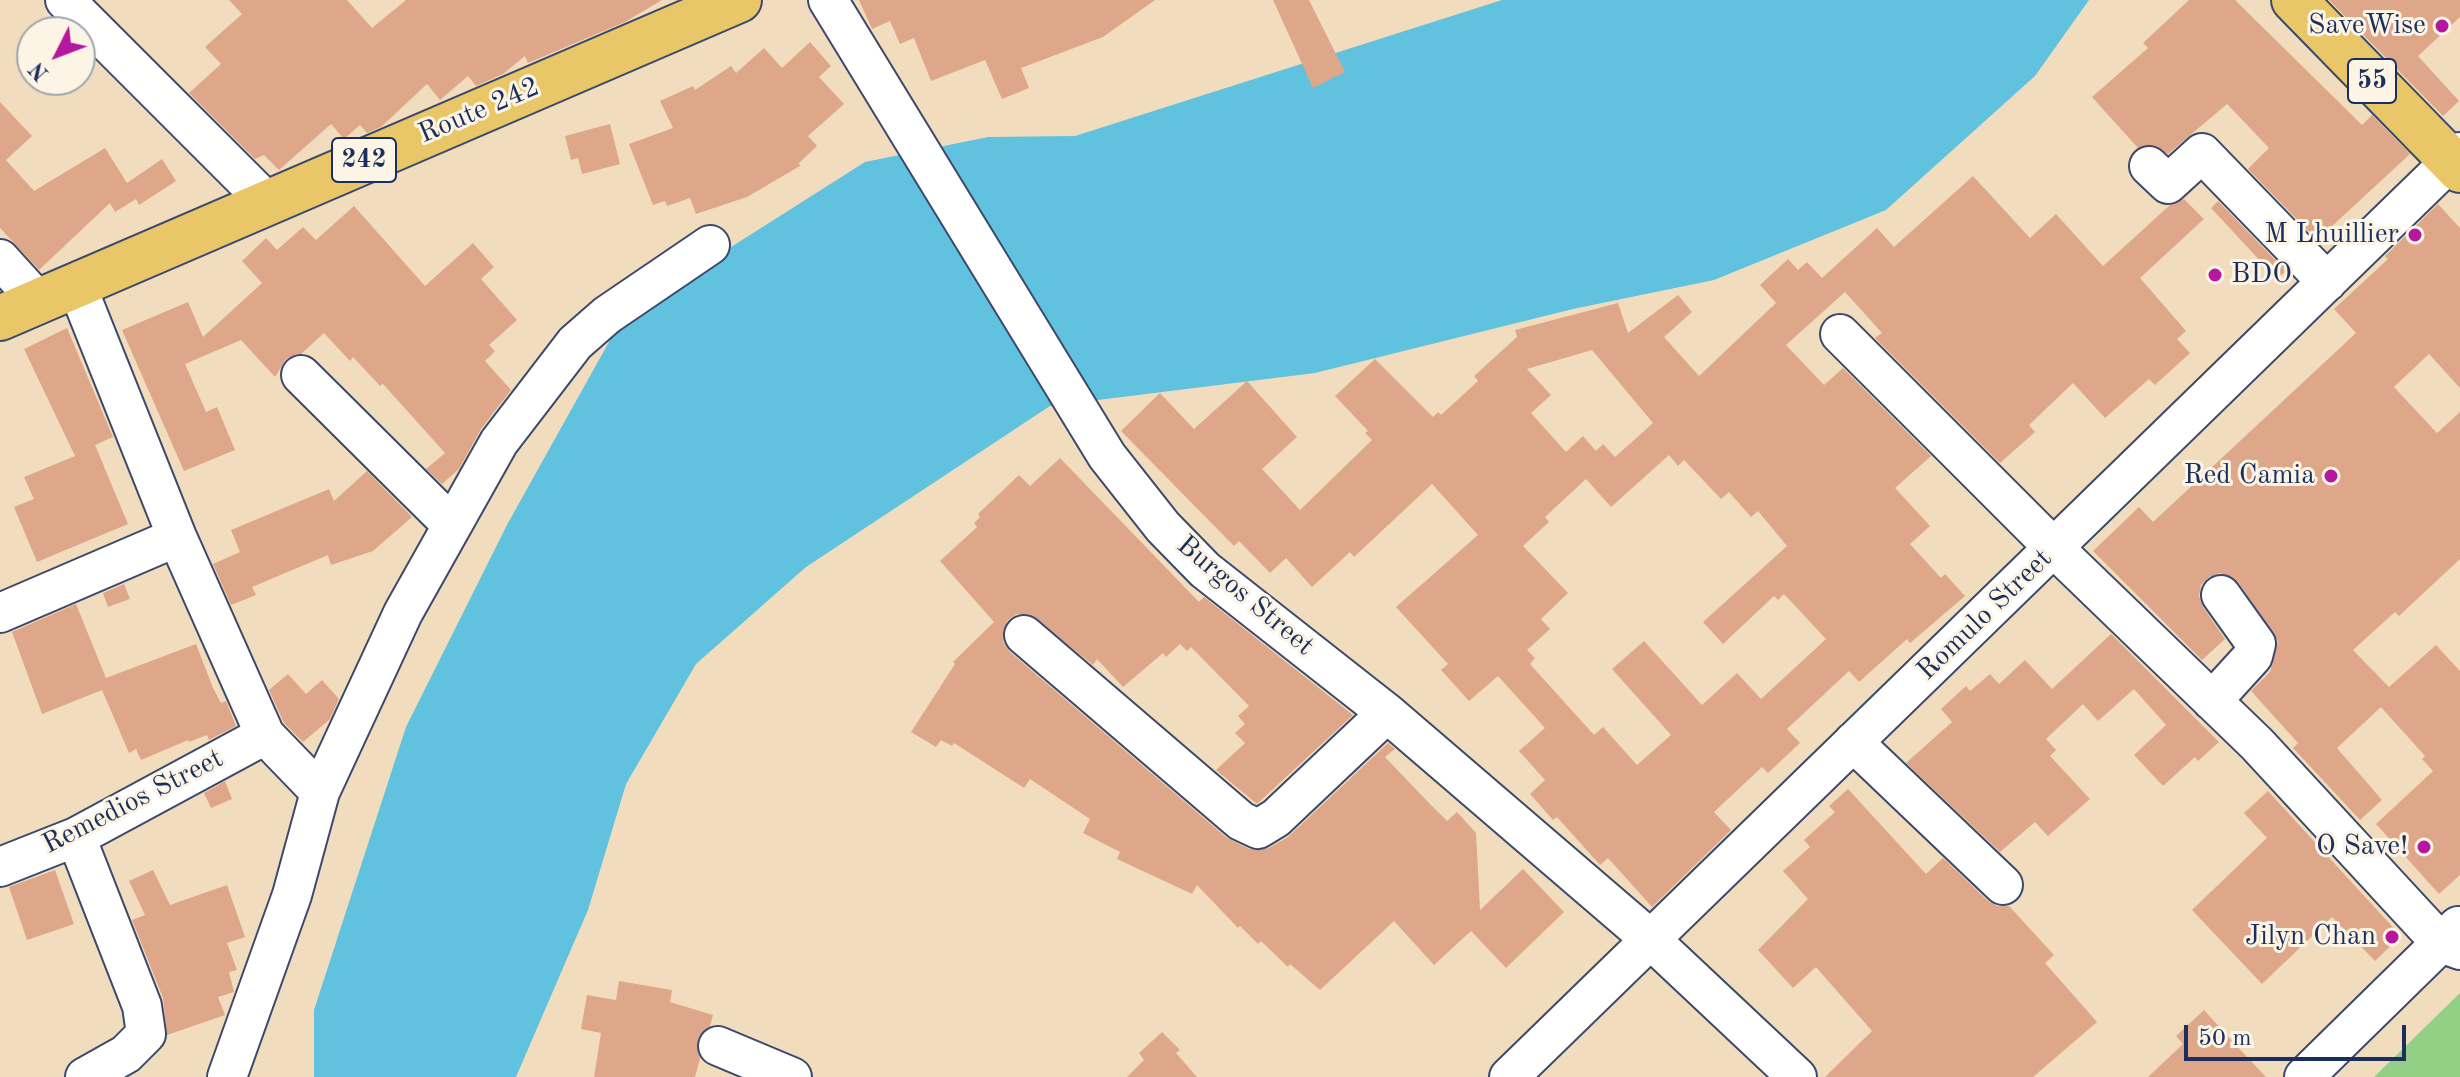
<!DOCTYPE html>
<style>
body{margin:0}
#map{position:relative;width:2460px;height:1077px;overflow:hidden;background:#f1ddbd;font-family:"Old Standard TT",serif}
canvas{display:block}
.north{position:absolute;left:16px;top:16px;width:80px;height:80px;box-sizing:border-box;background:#fcf5e5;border:2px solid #a2a6af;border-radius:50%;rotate:228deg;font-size:22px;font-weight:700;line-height:32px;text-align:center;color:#1b2f5e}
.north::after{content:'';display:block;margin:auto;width:28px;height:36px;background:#b5179e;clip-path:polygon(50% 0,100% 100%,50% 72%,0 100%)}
.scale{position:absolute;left:2184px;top:1025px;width:222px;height:36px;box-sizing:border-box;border:4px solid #1b2f5e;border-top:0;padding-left:10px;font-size:24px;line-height:28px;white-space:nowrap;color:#1b2f5e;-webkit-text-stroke:6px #fcf5e5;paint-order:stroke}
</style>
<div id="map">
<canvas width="2460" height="1077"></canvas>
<div class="north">N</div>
<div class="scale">50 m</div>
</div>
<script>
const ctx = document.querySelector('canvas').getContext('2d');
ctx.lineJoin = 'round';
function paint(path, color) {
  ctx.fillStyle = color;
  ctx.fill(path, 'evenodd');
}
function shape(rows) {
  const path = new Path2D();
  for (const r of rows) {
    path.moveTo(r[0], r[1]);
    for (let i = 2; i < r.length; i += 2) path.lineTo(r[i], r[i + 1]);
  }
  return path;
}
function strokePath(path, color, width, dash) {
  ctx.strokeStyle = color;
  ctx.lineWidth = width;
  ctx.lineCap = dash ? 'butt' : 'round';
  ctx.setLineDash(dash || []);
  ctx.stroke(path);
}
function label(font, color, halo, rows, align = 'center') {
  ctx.font = font + ' "Old Standard TT",serif';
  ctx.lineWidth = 6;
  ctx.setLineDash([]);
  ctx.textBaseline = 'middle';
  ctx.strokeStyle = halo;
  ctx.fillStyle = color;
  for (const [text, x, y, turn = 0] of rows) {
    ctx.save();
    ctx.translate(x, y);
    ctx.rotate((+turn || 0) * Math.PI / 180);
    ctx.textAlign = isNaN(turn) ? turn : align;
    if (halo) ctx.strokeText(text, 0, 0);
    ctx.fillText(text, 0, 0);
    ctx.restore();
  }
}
const green = shape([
 [2460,993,2460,1077,2374,1077]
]);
const water = shape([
 [1502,0,2089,0,2035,76,1886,210,1714,280,1573,309,1315,373,1050,406,806,567,696,664,626,784,588,910,516,1077,314,1077,314,1010,406,727,508,523,624,315,865,162,988,137,1075,136]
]);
const building = shape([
 [229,0,347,0,372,28,406,0,662,0,625,22,528,63,525,56,503,74,476,86,468,76,440,100,427,84,381,127,367,133,360,125,344,139,331,124,279,170,264,155,255,159,189,93,221,64,205,47,242,14],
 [859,0,1155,0,1103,37,1021,68,1029,88,1002,99,985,60,931,81,914,38,900,44,890,21,872,29],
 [1273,0,1309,0,1345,72,1313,88],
 [2189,0,2235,0,2362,125,2372,115,2410,154,2317,240,2248,169,2269,148,2227,104,2168,154,2153,145,2138,148,2092,97,2148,48,2143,43],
 [2329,0,2460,0,2460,17,2418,56,2459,101,2443,116],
 [810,42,831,66,819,77,844,104,808,136,817,146,799,163,800,166,747,197,696,214,690,198,667,206,665,201,653,205,629,144,673,128,660,101,693,86,695,90,731,66,736,73,764,48,782,68],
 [0,102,32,136,6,160,34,191,105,148,127,183,162,159,176,181,139,205,136,199,115,212,110,203,39,270,0,228],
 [610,124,620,164,582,174,578,158,571,160,565,136],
 [1973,176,2030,238,2056,214,2103,266,2170,205,2184,199,2204,219,2140,278,2186,331,2177,339,2190,353,2155,385,2149,379,2105,418,2073,383,2029,425,2035,432,2000,463,1875,338,1882,333,1845,292,1786,345,1824,385,1843,368,1931,456,1895,488,1930,526,1910,544,1941,578,1945,574,1965,596,1910,643,1907,639,1859,682,1849,671,1787,729,1800,743,1768,773,1762,767,1714,812,1731,830,1652,907,1608,858,1600,865,1557,817,1553,820,1530,794,1545,780,1519,751,1545,728,1498,676,1469,701,1441,670,1448,664,1396,607,1478,535,1432,484,1354,557,1350,552,1312,587,1286,558,1270,573,1239,541,1234,546,1121,431,1160,393,1194,429,1247,381,1297,437,1262,469,1300,510,1372,440,1365,433,1368,431,1335,396,1375,359,1433,417,1438,412,1441,415,1478,381,1474,376,1517,337,1515,330,1618,303,1628,333,1678,295,1692,312,1664,337,1699,376,1776,303,1760,285,1788,259,1798,270,1807,262,1822,278,1877,228,1894,247],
 [1592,350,1653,423,1615,457,1603,444,1596,451,1583,436,1566,452,1531,413,1551,395,1527,369],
 [1669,455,1678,466,1684,460,1721,499,1729,492,1751,517,1758,511,1787,546,1703,622,1723,644,1774,596,1778,600,1784,594,1826,639,1761,699,1737,673,1702,705,1644,641,1612,669,1671,735,1637,765,1603,727,1594,735,1530,664,1535,658,1527,650,1550,629,1541,619,1568,593,1523,546,1549,522,1545,517,1586,479,1611,507],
 [2218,201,2286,271,2277,279,2211,208],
 [2438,204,2460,228,2460,388,2429,354,2394,387,2437,433,2460,412,2460,559,2399,616,2395,612,2353,650,2389,687,2436,645,2460,671,2460,875,2439,894,2376,824,2433,771,2422,759,2425,756,2381,707,2337,748,2382,800,2360,820,2293,748,2298,743,2251,691,2270,672,2278,641,2238,582,2220,573,2209,577,2201,585,2199,596,2203,607,2225,639,2202,660,2093,551,2139,507,2153,522,2356,333,2334,309,2388,259,2385,256],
 [354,206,425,286,473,243,494,267,481,279,517,320,489,345,495,351,485,361,511,390,481,429,459,469,442,484,426,469,445,453,383,384,380,386,353,357,350,361,324,333,301,354,286,359,275,377,241,340,185,364,206,412,217,407,235,450,184,471,122,330,188,302,203,337,262,283,242,261,266,238,277,250,303,227,316,240],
 [67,328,113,437,95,445,128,524,37,562,14,507,34,499,24,477,75,456,24,349],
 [1060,458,1199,602,1204,597,1353,715,1257,804,1216,770,1245,743,1235,733,1245,724,1238,716,1249,706,1191,647,1187,651,1180,644,1166,657,1163,653,1123,687,1097,659,1093,665,1029,614,1017,614,1007,621,1003,642,1010,652,1227,838,1249,849,1269,848,1288,837,1388,743,1395,749,1385,757,1428,802,1447,821,1457,812,1476,833,1480,910,1523,869,1564,912,1506,968,1471,931,1434,965,1394,921,1320,990,1290,964,1288,967,1261,941,1258,944,1240,926,1238,928,1197,885,1192,894,1117,859,1120,852,1083,833,1090,819,1030,779,1024,788,954,743,952,746,941,740,936,747,911,732,955,664,953,662,994,622,940,561,977,527,974,523,980,517,978,514,1019,475,1030,486],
 [367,471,412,517,373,551,331,565,328,555,252,587,256,595,231,605,213,564,240,552,231,530,329,489,334,501],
 [124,584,130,599,108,607,103,593],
 [76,604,106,678,196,644,213,688,221,703,226,701,236,726,209,740,207,735,189,742,188,740,141,760,136,749,129,753,102,690,42,714,12,632],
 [2111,634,2219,742,2198,761,2195,757,2163,786,2134,755,2166,725,2134,689,2098,721,2083,704,2046,739,2056,750,2050,756,2090,799,2048,836,2035,822,2000,852,1906,763,1952,722,1941,709,1966,686,1970,691,1990,674,1999,684,2025,660,2052,689],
 [288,674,306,694,322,680,339,699,330,719,303,742,284,723,269,690],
 [225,781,232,799,211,808,204,793],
 [1848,789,1926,874,1943,858,1988,901,1997,906,2009,906,2054,955,2045,963,2097,1022,2033,1077,1825,1077,1872,1031,1816,967,1793,988,1758,950,1808,899,1783,871,1810,847,1804,840,1835,812,1829,806],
 [2268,791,2401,936,2375,961,2332,917,2262,984,2192,910,2267,838,2244,813],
 [55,870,74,924,27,940,9,887],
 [153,870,170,905,227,885,245,937,227,943,237,970,229,972,234,992,218,997,225,1015,167,1035,163,998,132,920,145,915,129,881],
 [619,981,672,990,670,1002,713,1015,710,1026,698,1038,700,1059,695,1077,594,1077,601,1033,581,1029,587,995,616,1000],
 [2204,1010,2234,1043,2266,1077,2148,1077,2183,1044,2176,1036],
 [1162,1032,1180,1050,1176,1053,1197,1077,1127,1077,1144,1060,1139,1053]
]);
const minor = shape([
 [65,0,267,202],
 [828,0,1107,456,1163,527,1205,570,1387,713,1649,938,1797,1077],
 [2149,166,2168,184,2202,153,2327,282],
 [0,259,38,301],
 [76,284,177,537,265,735,320,792],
 [1840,334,2055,549,2257,744,2441,943,2460,950],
 [301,375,452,525],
 [0,613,177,537],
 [1024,635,1241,821,1258,829,1276,818,1387,713],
 [2212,701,2253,656,2256,644,2221,595],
 [1853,742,2003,885],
 [76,837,142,1006,146,1034,126,1054,85,1077],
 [0,867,76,837,265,735],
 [718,1046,792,1077],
 [227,1077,292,895,320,792,403,613,499,442,575,343,607,315,710,245],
 [1509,1077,2460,152],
 [2304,1077,2458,926]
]);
const major = shape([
 [0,318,739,0]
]);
const highway = shape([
 [2294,0,2460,170]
]);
const markers = [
 [2442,26,8,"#b5179e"],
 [2415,235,8,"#b5179e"],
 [2215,275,8,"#b5179e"],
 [2331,476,8,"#b5179e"],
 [2424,847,8,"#b5179e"],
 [2392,937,8,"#b5179e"]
];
const shields = [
 [2372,81,48],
 [364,160,64]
];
const shieldNames = [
 ["55",2372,81],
 ["242",364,160]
];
const poiNames = [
 ["SaveWise",2426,26],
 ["M Lhuillier",2399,235],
 ["BDO",2231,275,"left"],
 ["Red Camia",2315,476],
 ["O Save!",2408,847],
 ["Jilyn Chan",2376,937]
];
const streetNames = [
 ["Route 242",479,111,-23],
 ["Burgos Street",1245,596,40],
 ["Romulo Street",1985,615,-44],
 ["Remedios Street",133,802,-27]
];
paint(green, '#93d085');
paint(water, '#60c2df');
paint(building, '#dea789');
strokePath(minor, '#3b496c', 42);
strokePath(major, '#3b496c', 48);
strokePath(highway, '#3b496c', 48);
strokePath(minor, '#fff', 38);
strokePath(major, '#e9c769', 44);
strokePath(highway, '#e9c769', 44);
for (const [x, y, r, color] of markers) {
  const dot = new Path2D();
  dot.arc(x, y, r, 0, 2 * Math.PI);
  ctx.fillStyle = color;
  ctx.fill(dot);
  strokePath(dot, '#fcf5e5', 3);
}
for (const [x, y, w] of shields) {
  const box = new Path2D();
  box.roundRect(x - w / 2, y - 22, w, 44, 6);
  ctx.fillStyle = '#fcf5e5';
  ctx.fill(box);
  strokePath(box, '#1b2f5e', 2);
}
label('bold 26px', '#1b2f5e', null, shieldNames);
label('28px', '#1b2f5e', '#fcf5e5', poiNames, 'right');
label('28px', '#1b2f5e', '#fcf5e5', streetNames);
</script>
